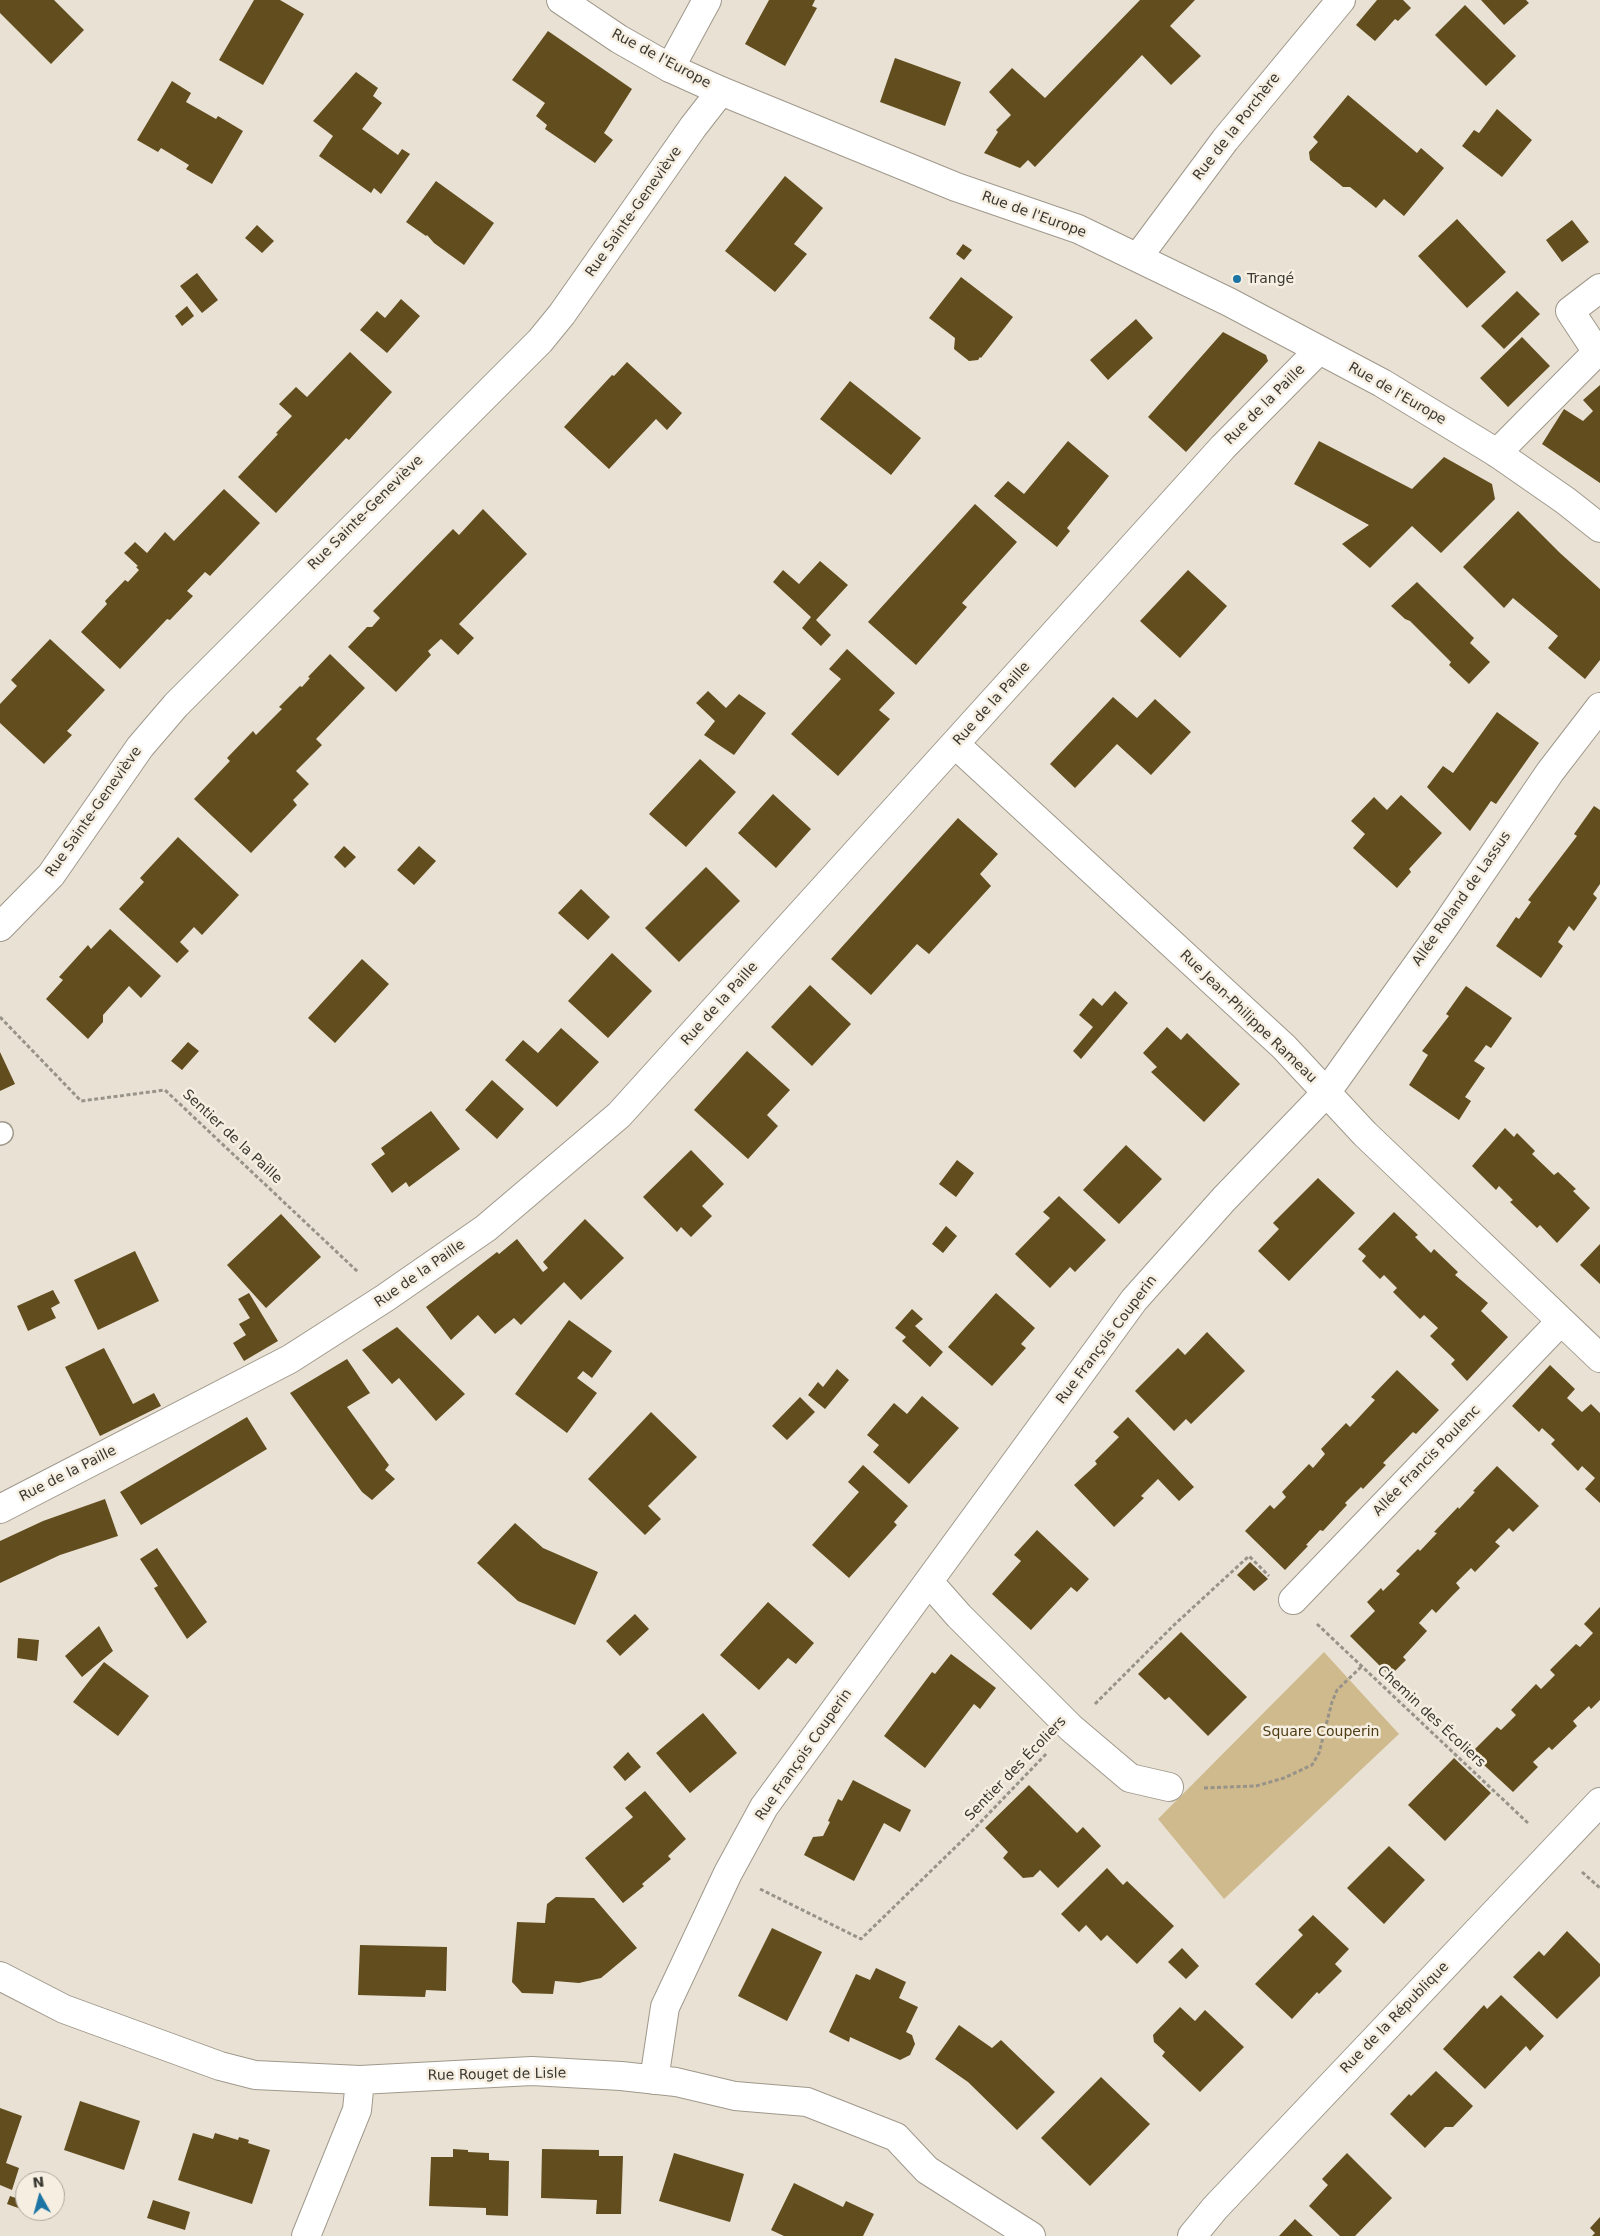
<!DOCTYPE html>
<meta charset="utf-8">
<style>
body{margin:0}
#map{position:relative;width:1600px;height:2236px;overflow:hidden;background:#e9e2d4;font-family:"DejaVu Sans",sans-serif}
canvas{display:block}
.north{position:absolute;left:15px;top:2171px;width:50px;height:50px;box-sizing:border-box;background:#f6efe1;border:1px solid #aba69b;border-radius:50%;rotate:353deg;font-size:14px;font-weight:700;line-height:20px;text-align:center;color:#3a3832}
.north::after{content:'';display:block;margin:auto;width:18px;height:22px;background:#1b74a3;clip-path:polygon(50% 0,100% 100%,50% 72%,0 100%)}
</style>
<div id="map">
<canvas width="1600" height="2236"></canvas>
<div class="north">N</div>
</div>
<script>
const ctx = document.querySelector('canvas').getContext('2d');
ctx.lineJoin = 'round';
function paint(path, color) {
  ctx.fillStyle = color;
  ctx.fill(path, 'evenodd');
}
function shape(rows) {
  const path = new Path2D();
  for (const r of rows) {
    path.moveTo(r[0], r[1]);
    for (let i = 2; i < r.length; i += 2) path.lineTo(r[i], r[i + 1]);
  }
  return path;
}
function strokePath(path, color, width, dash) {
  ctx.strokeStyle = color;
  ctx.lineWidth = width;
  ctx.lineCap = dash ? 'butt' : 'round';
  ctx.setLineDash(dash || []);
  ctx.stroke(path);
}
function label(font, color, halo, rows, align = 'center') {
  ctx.font = font + ' "DejaVu Sans",sans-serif';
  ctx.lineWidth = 5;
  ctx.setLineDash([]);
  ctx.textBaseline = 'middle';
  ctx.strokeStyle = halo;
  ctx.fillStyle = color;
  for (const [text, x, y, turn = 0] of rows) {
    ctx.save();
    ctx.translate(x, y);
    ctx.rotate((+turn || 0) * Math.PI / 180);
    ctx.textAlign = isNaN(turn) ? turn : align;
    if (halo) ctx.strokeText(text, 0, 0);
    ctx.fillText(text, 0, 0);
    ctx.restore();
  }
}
const green = shape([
 [1324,1652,1399,1734,1224,1899,1158,1819]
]);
const building = shape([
 [0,0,54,0,84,30,51,64,0,13],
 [254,0,280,0,304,14,263,85,219,60],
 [769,0,815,0,812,6,817,8,785,66,745,44],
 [1140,0,1195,0,1170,26,1201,56,1171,85,1142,55,1035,167,1028,160,1020,168,984,153,998,132,996,130,1011,115,989,92,1012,68,1045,98],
 [1377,0,1403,0,1411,8,1398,21,1395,19,1375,41,1356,25],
 [1481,0,1526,0,1529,3,1504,25],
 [1465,5,1516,56,1486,86,1435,35],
 [548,31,632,89,604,133,613,140,595,163,545,129,547,125,536,116,545,103,512,80],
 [895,58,961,82,945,126,880,102],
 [356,72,378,88,373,96,382,103,362,129,398,155,402,149,410,154,381,194,374,188,371,193,319,156,333,136,313,121],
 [172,81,191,93,186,102,216,119,218,116,243,131,212,184,186,169,189,165,161,148,158,152,137,140],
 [1348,95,1417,153,1421,148,1444,168,1404,216,1384,199,1376,208,1350,187,1343,187,1310,160,1309,152,1318,142,1313,137],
 [1497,109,1532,140,1502,177,1462,146,1474,130,1479,133],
 [785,176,823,208,794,244,807,254,775,292,725,251],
 [436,181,494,223,464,265,434,243,427,235,426,236,406,222],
 [1457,219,1506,272,1467,308,1418,256],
 [1572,220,1589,242,1562,262,1546,240],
 [257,225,274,241,262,253,245,238],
 [963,244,972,250,964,260,956,254],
 [197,273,218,300,202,313,180,286],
 [961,277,1013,317,981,358,980,357,978,360,969,361,954,349,955,338,929,318],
 [1517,291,1540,314,1504,349,1481,326],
 [401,299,420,316,387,353,360,330,377,311,385,318],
 [187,306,194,316,182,326,175,316],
 [1136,319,1153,338,1108,380,1090,360],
 [1223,332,1266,355,1268,361,1186,452,1148,417],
 [1522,337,1550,366,1508,407,1480,378],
 [350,352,392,392,349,440,346,438,276,513,238,477,278,434,276,433,292,416,279,404,296,387,307,397],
 [627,362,682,413,667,430,656,419,609,469,564,427,612,375,614,376],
 [850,381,921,438,891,475,820,419],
 [1600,385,1600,483,1542,444,1564,409,1583,421,1593,411,1583,400],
 [1068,441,1109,476,1067,528,1070,531,1057,547,994,496,1008,481,1024,494],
 [1319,441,1412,489,1444,457,1492,484,1495,499,1441,553,1412,526,1370,568,1342,544,1369,525,1294,484],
 [224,489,260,523,210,576,205,572,187,591,193,596,170,620,167,619,120,669,81,632,107,604,105,601,125,580,128,582,139,570,136,567,138,566,124,553,135,542,147,553,165,532,174,541],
 [975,504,1017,542,962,603,967,607,916,665,868,622],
 [483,509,527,554,459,624,474,638,458,655,441,639,428,651,431,655,396,692,348,647,367,627,372,627,380,618,373,611,453,529,459,535],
 [1518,511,1560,553,1600,589,1600,660,1585,679,1548,648,1558,636,1513,598,1504,608,1463,567],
 [820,561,848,585,816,620,831,635,821,646,802,628,811,617,773,582,783,570,799,584],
 [1188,570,1227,606,1180,658,1140,621],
 [1417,582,1474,638,1470,643,1490,662,1469,684,1449,665,1451,662,1410,621,1405,619,1391,606],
 [50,639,105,690,67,731,72,735,44,764,0,723,0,704,17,686,11,680],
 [847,649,895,693,879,710,890,719,838,776,791,734,841,679,829,669],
 [330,654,365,688,316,739,322,745,296,771,309,784,293,800,297,805,251,853,194,799,230,761,227,758,253,731,256,735,282,709,279,707,300,686,302,687,310,678,308,677],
 [708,691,726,708,739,694,766,713,734,755,704,735,715,721,696,703],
 [1113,697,1137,718,1155,699,1191,732,1151,775,1117,744,1075,788,1050,764],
 [1497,712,1539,743,1496,804,1491,801,1470,831,1427,787,1443,766,1453,773],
 [700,759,736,792,686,847,649,814],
 [773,794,811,829,776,868,738,833],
 [1401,795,1442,833,1409,869,1411,872,1397,888,1353,848,1365,834,1351,821,1374,797,1387,810],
 [1594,806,1600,810,1600,884,1593,894,1597,898,1574,931,1569,926,1558,942,1563,946,1541,978,1496,946,1516,917,1519,919,1531,902,1528,900,1577,836,1574,834],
 [958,818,998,854,980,874,991,886,929,954,917,944,871,995,831,959],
 [178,837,239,895,202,935,194,927,180,942,189,951,177,963,119,909,144,882,140,878],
 [344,846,356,857,345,868,334,857],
 [419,846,436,861,414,885,397,870],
 [706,867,740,901,679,962,645,928],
 [581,889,610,917,588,940,558,913],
 [110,929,161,976,141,998,129,986,103,1015,103,1022,88,1039,46,999,63,980,59,977,88,945,91,949],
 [612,953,652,991,608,1038,568,1001],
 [362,959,389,984,335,1043,308,1018],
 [810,985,851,1024,812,1066,771,1027],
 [1466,986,1512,1018,1491,1048,1486,1045,1474,1061,1485,1068,1465,1097,1471,1101,1459,1120,1409,1085,1428,1055,1422,1051,1449,1016,1446,1014],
 [1115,991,1128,1003,1081,1059,1073,1051,1093,1027,1079,1015,1093,998,1102,1006],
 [1167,1027,1181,1040,1187,1033,1240,1084,1204,1122,1151,1072,1157,1067,1143,1053],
 [561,1028,599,1062,557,1107,505,1060,523,1040,538,1053],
 [188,1042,199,1051,182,1070,171,1061],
 [747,1051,790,1090,767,1115,778,1126,748,1159,694,1110],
 [0,1052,15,1084,0,1091],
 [492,1080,524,1109,497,1139,465,1110],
 [431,1111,460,1149,409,1187,406,1182,392,1193,371,1164,385,1154,381,1148],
 [1505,1128,1514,1137,1517,1133,1535,1151,1532,1154,1554,1175,1558,1172,1576,1189,1573,1191,1590,1208,1557,1243,1540,1225,1537,1228,1510,1202,1513,1200,1499,1186,1496,1190,1472,1166],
 [1126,1145,1162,1179,1119,1224,1083,1190],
 [691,1150,724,1184,702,1206,712,1216,691,1237,681,1227,677,1232,643,1197],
 [957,1160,974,1173,956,1197,939,1184],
 [1318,1178,1355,1213,1289,1281,1258,1251,1279,1229,1273,1223],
 [1059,1196,1106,1240,1075,1272,1070,1267,1050,1288,1015,1254,1050,1218,1043,1212],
 [1394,1212,1418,1235,1415,1237,1431,1253,1434,1249,1458,1272,1455,1275,1488,1303,1481,1311,1508,1337,1467,1381,1451,1364,1455,1360,1430,1336,1438,1328,1424,1315,1420,1319,1393,1292,1397,1288,1384,1275,1380,1279,1362,1261,1366,1256,1358,1249],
 [281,1214,321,1257,266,1308,227,1265],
 [585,1219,624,1258,581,1300,564,1282,521,1325,514,1318,495,1334,478,1315,451,1340,426,1307,497,1252,499,1254,517,1239,543,1272,548,1268,543,1262],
 [946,1226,957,1236,943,1253,932,1244],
 [1600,1244,1600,1284,1580,1265],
 [135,1251,159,1301,98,1330,74,1280],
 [53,1290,60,1303,51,1308,56,1318,28,1331,17,1306],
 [249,1293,278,1341,244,1361,233,1343,246,1335,239,1324,250,1318,238,1299],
 [996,1293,1035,1328,1021,1344,1026,1348,992,1386,948,1347],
 [912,1309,923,1319,915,1326,943,1352,930,1367,902,1341,906,1337,895,1328],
 [569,1320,612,1351,592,1378,583,1371,577,1378,597,1393,567,1433,515,1394],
 [397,1327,465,1394,436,1421,399,1378,392,1384,362,1350],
 [1207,1332,1245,1371,1191,1424,1186,1419,1174,1431,1135,1391,1178,1348,1185,1355],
 [104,1348,133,1404,154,1393,161,1406,100,1436,65,1367],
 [347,1359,370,1393,347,1407,389,1465,385,1470,395,1479,372,1500,362,1492,290,1393],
 [1550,1365,1575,1389,1567,1398,1582,1412,1591,1404,1600,1413,1600,1503,1585,1489,1595,1478,1582,1466,1578,1471,1551,1444,1555,1440,1542,1428,1539,1432,1512,1406],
 [837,1369,849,1380,825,1409,808,1395,818,1382,823,1387],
 [1397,1370,1439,1410,1416,1434,1413,1432,1383,1463,1386,1465,1363,1489,1361,1487,1345,1503,1347,1505,1323,1531,1320,1530,1306,1545,1308,1546,1285,1570,1245,1531,1270,1505,1274,1509,1286,1497,1282,1492,1309,1464,1313,1468,1325,1454,1321,1449,1346,1423,1350,1427,1375,1400,1371,1397],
 [922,1396,959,1428,909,1484,873,1452,879,1445,867,1435,894,1403,907,1414],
 [800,1397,815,1412,787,1440,772,1426],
 [651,1412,697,1457,648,1506,661,1519,645,1535,588,1479],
 [247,1417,267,1449,141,1525,120,1492],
 [1128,1417,1194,1487,1179,1501,1158,1479,1141,1496,1144,1498,1114,1527,1074,1485,1097,1464,1095,1461,1119,1437,1113,1432],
 [863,1465,908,1506,894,1522,897,1525,849,1578,812,1545,859,1492,848,1482],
 [1497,1466,1539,1506,1513,1532,1509,1528,1495,1542,1500,1546,1475,1572,1471,1568,1456,1583,1460,1588,1452,1596,1436,1613,1432,1609,1419,1623,1427,1631,1403,1657,1406,1660,1390,1676,1350,1636,1375,1611,1367,1602,1381,1588,1383,1591,1400,1574,1396,1571,1418,1549,1420,1551,1437,1533,1434,1532,1458,1507,1459,1509,1475,1492,1473,1491],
 [105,1499,118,1536,60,1555,0,1583,0,1541,43,1521],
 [515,1523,543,1548,598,1572,575,1625,518,1601,477,1563],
 [1037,1530,1089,1579,1077,1592,1071,1587,1031,1630,992,1594,1021,1561,1014,1555],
 [157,1548,207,1622,187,1639,154,1588,158,1586,140,1559],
 [1250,1562,1268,1579,1254,1591,1237,1575],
 [768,1602,814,1643,796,1664,788,1658,759,1690,720,1655],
 [1600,1607,1600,1700,1591,1709,1589,1706,1573,1721,1577,1726,1552,1750,1549,1747,1533,1762,1538,1767,1513,1792,1471,1753,1497,1727,1501,1730,1516,1715,1511,1710,1536,1684,1541,1689,1555,1675,1550,1670,1576,1644,1580,1647,1593,1633,1584,1624],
 [635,1614,649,1629,620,1656,606,1641],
 [99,1626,113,1651,82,1677,65,1656],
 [1181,1632,1247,1697,1208,1736,1169,1697,1165,1700,1138,1674],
 [18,1638,39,1640,37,1661,17,1658],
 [951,1654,996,1688,980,1709,974,1704,925,1768,884,1736,932,1672,935,1674],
 [104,1662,149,1696,118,1736,73,1702],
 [703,1713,737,1753,690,1793,656,1753],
 [628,1752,641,1767,625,1781,613,1767],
 [1454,1758,1491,1793,1445,1841,1408,1805],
 [853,1780,911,1810,900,1832,884,1823,854,1881,804,1855,813,1837,823,1836,830,1822,828,1821,838,1799,842,1801],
 [1029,1785,1077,1833,1083,1827,1101,1846,1058,1888,1040,1870,1033,1877,1023,1878,1003,1858,1008,1852,985,1828],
 [645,1791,686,1839,668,1856,671,1859,642,1884,644,1886,623,1903,585,1858,633,1817,625,1808],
 [1389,1846,1425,1880,1384,1924,1347,1888],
 [1107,1868,1123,1885,1127,1881,1174,1926,1137,1964,1107,1935,1101,1941,1086,1925,1079,1932,1061,1914],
 [556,1897,594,1898,637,1948,601,1978,579,1983,555,1981,553,1994,522,1993,512,1982,517,1922,545,1923,547,1904],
 [1313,1915,1349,1949,1335,1964,1342,1971,1319,1994,1317,1992,1292,2019,1255,1984,1303,1935,1298,1930],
 [772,1928,822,1952,787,2021,738,1996],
 [1567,1931,1600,1964,1600,1976,1557,2019,1513,1977,1539,1951,1544,1956],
 [360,1945,447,1947,446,1991,426,1990,425,1997,358,1995],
 [1182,1948,1199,1966,1186,1979,1168,1962],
 [876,1968,906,1982,899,1998,918,2007,906,2032,912,2035,915,2044,910,2055,900,2060,850,2037,849,2042,829,2032,856,1974,870,1980],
 [1501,1995,1544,2036,1530,2051,1526,2046,1485,2089,1443,2049,1484,2005,1487,2009],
 [1180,2007,1195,2021,1205,2010,1244,2047,1200,2092,1162,2056,1165,2052,1154,2042,1153,2035],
 [959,2025,992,2048,1001,2040,1055,2092,1017,2130,968,2082,935,2059],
 [1436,2071,1473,2106,1453,2127,1445,2127,1425,2148,1390,2114,1409,2094,1411,2096],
 [1101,2077,1150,2124,1090,2186,1041,2138],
 [80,2101,140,2121,124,2170,64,2150],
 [0,2108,22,2116,6,2163,19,2168,12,2190,0,2185],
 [193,2133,213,2139,215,2133,238,2140,239,2137,249,2140,248,2143,270,2150,252,2204,178,2180],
 [453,2149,468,2150,468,2152,489,2153,489,2160,509,2161,508,2216,486,2215,486,2208,429,2206,431,2157,453,2157],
 [542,2149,599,2150,599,2156,623,2156,621,2214,596,2214,597,2200,541,2198],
 [674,2153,744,2174,730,2222,659,2201],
 [1347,2153,1392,2198,1355,2236,1340,2236,1309,2206,1328,2185,1322,2179],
 [794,2183,843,2207,846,2201,874,2214,863,2236,784,2236,771,2230],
 [10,2196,24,2201,21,2209,7,2204],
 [153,2200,190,2212,185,2230,147,2218],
 [1600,2217,1600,2236,1592,2236,1595,2233,1590,2228],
 [1295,2219,1313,2236,1279,2236]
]);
const path = shape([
 [0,1017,81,1101,165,1090,358,1272],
 [1317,1624,1529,1824],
 [1095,1704,1174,1625,1249,1556,1269,1576],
 [1204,1788,1256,1786,1284,1778,1312,1765,1319,1753,1332,1702,1337,1690,1361,1667],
 [1582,1872,1600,1888],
 [760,1889,861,1939,972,1831,1047,1753]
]);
const service = shape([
 [0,1134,2,1133]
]);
const minor = shape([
 [670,68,707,0],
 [1138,257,1225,140,1341,0],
 [1497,453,1597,352,1570,311,1600,288],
 [956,745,1284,1047,1365,1134,1600,1358],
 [0,927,51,875,140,747,176,705,540,341,562,314,693,127,721,91],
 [929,1582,959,1616,1071,1728,1130,1778,1169,1787],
 [1293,1600,1561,1321],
 [0,1976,64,2009,220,2066,255,2075,360,2080,532,2071,621,2076,676,2082,735,2096,807,2102,896,2137,927,2170,1031,2236],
 [654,2080,665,2007,728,1873,764,1807,1134,1300,1224,1199,1326,1093,1445,926,1550,772,1600,707],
 [306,2236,357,2110,360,2080],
 [1192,2236,1215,2208,1600,1802]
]);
const tertiary = shape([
 [561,0,619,39,670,68,721,91,956,187,1078,229,1229,302,1382,383,1497,453,1566,501,1600,528],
 [0,1509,290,1359,385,1298,486,1228,619,1115,1223,447,1319,350]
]);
const markers = [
 [1237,279,5,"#1b74a3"]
];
const streetNames = [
 ["Rue de l'Europe",661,59,28],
 ["Rue de la Porchère",1237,127,-52],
 ["Rue Sainte-Geneviève",634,212,-55],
 ["Rue de l'Europe",1034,215,20],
 ["Rue de l'Europe",1397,394,30],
 ["Rue de la Paille",1265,405,-45],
 ["Rue Sainte-Geneviève",366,513,-45],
 ["Rue de la Paille",992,704,-48],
 ["Rue Sainte-Geneviève",94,812,-55],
 ["Allée Roland de Lassus",1462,899,-55],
 ["Rue de la Paille",720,1004,-48],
 ["Rue Jean-Philippe Rameau",1248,1017,44],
 ["Sentier de la Paille",232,1137,43],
 ["Rue de la Paille",420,1274,-35],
 ["Rue François Couperin",1107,1340,-53],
 ["Allée Francis Poulenc",1427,1461,-46],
 ["Rue de la Paille",68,1474,-27],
 ["Chemin des Écoliers",1431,1717,43],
 ["Rue François Couperin",804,1755,-55],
 ["Sentier des Écoliers",1016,1769,-46],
 ["Rue de la République",1395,2018,-46],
 ["Rue Rouget de Lisle",497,2075,-1]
];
const poiNames = [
 ["Trangé",1247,279]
];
const parkNames = [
 ["Square Couperin",1321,1732]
];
paint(green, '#cfba8e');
paint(building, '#624d1e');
strokePath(service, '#9f988b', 24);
strokePath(minor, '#9f988b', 30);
strokePath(tertiary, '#9f988b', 30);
strokePath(path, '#989389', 3, [4, 2.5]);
strokePath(service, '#fff', 21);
strokePath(minor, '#fff', 28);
strokePath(tertiary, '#fff', 28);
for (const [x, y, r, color] of markers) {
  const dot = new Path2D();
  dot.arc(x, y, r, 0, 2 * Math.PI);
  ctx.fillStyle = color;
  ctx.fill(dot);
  strokePath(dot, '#f6efe1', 2);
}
label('14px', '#3a3832', '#f6efe1', streetNames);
label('14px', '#3a3832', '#f6efe1', poiNames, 'left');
label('14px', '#4d3c15', '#f6efe1', parkNames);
</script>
